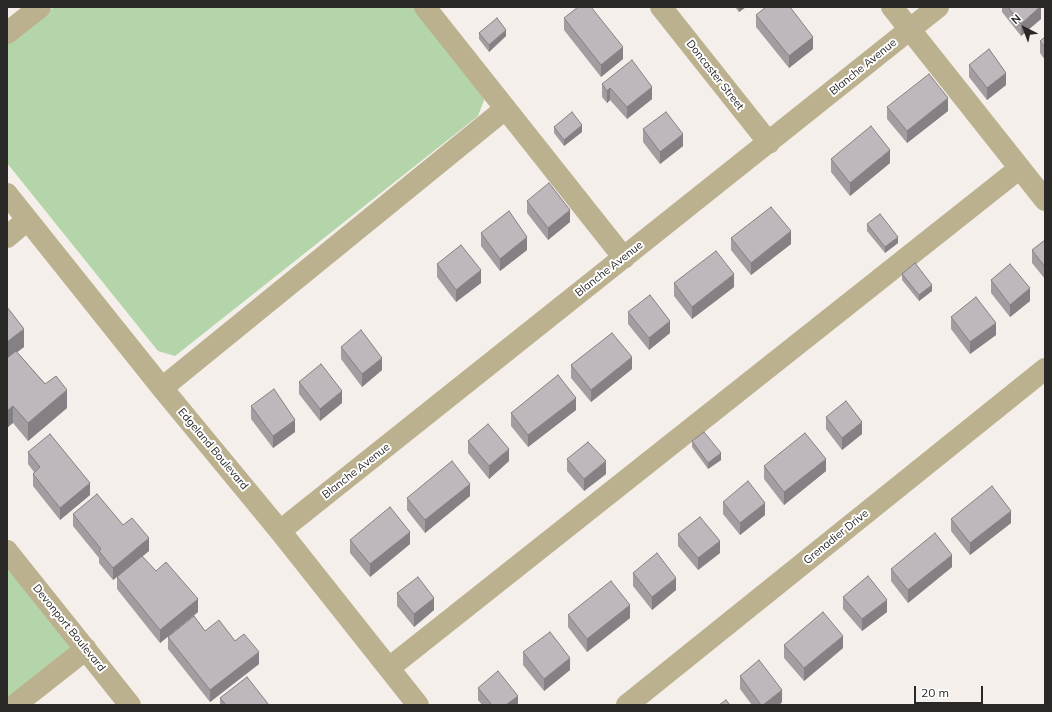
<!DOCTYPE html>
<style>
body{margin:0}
#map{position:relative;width:1052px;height:712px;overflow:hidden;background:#f4efea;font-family:Mulish,sans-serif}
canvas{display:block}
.frame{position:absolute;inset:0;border:8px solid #2a2826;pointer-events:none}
.north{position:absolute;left:1004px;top:8px;width:40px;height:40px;-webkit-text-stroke:3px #fff;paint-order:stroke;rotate:318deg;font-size:11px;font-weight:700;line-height:16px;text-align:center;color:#2a2826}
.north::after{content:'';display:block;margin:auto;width:14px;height:18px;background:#2a2826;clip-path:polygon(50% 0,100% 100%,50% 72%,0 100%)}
.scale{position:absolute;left:914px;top:686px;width:69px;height:18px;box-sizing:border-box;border:2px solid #2a2826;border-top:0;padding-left:5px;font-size:12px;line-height:14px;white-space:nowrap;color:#2a2826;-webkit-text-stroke:3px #fff;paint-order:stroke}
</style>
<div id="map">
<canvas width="1052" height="712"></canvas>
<div class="frame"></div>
<div class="north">N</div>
<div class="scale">20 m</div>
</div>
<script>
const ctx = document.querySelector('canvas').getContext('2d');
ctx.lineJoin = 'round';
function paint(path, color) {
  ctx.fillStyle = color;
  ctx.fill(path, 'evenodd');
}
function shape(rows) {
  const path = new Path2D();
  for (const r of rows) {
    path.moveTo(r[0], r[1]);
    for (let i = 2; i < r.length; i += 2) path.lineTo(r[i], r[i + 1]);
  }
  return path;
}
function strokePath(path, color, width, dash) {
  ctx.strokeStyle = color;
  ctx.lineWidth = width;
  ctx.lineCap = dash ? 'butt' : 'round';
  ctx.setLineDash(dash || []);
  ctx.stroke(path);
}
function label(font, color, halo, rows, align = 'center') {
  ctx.font = font + ' Mulish,sans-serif';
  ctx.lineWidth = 4;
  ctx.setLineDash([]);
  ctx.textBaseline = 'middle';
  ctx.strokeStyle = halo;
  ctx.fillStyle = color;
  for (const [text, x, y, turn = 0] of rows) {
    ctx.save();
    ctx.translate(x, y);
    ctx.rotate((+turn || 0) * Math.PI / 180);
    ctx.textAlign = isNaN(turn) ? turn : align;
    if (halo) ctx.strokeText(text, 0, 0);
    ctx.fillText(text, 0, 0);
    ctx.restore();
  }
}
const green = shape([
 [54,7,414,7,486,95,478,116,175,356,158,351,7,163,7,44],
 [7,551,86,649,7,705]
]);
const minor = shape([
 [425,7,624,258],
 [661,7,769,143],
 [892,7,1045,200],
 [7,33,40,7],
 [7,194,162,388,280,531,418,705],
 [7,237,27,220],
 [162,388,505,109],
 [280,531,938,7],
 [7,551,130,705],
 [389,668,1020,168],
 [15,705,86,649],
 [627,705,1045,369]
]);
const wall = shape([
 [735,7,746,7,739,12],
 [1002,7,1041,7,1041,19,1021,36,1002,12],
 [756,15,813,49,789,68,756,27],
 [564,18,623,59,601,77,564,30],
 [479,33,506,36,489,52,479,39],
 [1045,37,1045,60,1040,53,1040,41],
 [969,65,1006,85,987,100,969,77],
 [602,84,652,99,627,119,610,100,607,103,602,97],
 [887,107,948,111,907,143,887,119],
 [554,127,582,132,564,146,554,133],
 [643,129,683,146,660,164,643,142],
 [831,159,890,163,850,196,831,172],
 [527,201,570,222,548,240,527,213],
 [867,224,898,243,885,253,867,231],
 [481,233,527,250,500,271,481,246],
 [731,238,791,244,751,275,731,250],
 [1045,240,1045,279,1032,263,1032,250],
 [437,264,481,283,456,302,437,277],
 [902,274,932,291,919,301,902,280],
 [991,280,1030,301,1010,317,991,293],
 [674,283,734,287,692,319,674,296],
 [7,307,24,347,17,352,67,408,28,441,13,423],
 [628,312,670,333,649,350,628,324],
 [951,317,996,335,970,354,951,329],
 [341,347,382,370,362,387,341,359],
 [571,365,632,369,591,402,571,378],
 [299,382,342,403,320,421,299,394],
 [251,406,295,432,273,448,251,419],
 [576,410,528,447,511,426,511,413],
 [826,417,862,434,842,450,826,429],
 [468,441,509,461,489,479,468,453],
 [692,441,721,460,708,469,692,447],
 [28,452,90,495,60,520,33,486,33,474,34,472,28,464],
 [567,459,606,474,584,491,567,471],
 [764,466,826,471,784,505,764,479],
 [470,496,425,533,407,510,407,498],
 [723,502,765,515,740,535,723,514],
 [73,514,123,525,149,551,113,580,99,563,99,558,73,526],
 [951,519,1011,523,970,555,951,531],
 [678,534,720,553,698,570,678,546],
 [350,540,410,544,370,577,350,553],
 [952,567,908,603,891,581,891,569],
 [156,571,198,612,160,643,117,589,117,577],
 [633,573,676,590,652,610,633,586],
 [397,593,434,610,414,627,397,606],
 [843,597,887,612,862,631,843,609],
 [568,615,630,618,587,652,568,627],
 [205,631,235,641,259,664,210,702,168,649,168,637],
 [784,645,843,648,804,681,784,658],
 [523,652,570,670,544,691,523,665],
 [740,676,782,702,779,705,752,705,740,689],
 [478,688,518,705,482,705,478,700],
 [220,698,269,705,220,705]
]);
const shadedWall = shape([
 [739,7,746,7,739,12],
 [1040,7,1041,7,1041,19,1021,36,1021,24],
 [506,30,506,36,489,52,489,45],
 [813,37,813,49,789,68,789,56],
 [623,47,623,59,601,77,601,65],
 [1006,73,1006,85,987,100,987,88],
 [652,87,652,99,627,119,627,107],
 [610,88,610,100,607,103,607,91],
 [948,98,948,111,907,143,907,131],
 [582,125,582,132,564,146,564,140],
 [683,134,683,146,660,164,660,152],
 [890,150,890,163,850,196,850,183],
 [570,210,570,222,548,240,548,228],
 [791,231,791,244,751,275,751,263],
 [527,237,527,250,500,271,500,259],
 [898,237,898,243,885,253,885,247],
 [481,270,481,283,456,302,456,290],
 [734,274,734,287,692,319,692,307],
 [932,285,932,291,919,301,919,295],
 [1030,288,1030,301,1010,317,1010,305],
 [670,321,670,333,649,350,649,338],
 [996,323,996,335,970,354,970,342],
 [24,329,24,347,7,360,7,342],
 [632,357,632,369,591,402,591,390],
 [382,358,382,370,362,387,362,374],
 [67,390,67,408,28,441,28,423],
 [342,391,342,403,320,421,320,409],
 [576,398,576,410,528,447,528,435],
 [13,406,13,423,7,428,7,411],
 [295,420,295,432,273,448,273,436],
 [862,422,862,434,842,450,842,438],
 [509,449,509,461,489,479,489,466],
 [721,453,721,460,708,469,708,463],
 [826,459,826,471,784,505,784,492],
 [606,461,606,474,584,491,584,479],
 [90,483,90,495,60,520,60,508],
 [470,484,470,496,425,533,425,520],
 [765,503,765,515,740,535,740,523],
 [1011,511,1011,523,970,555,970,543],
 [410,532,410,544,370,577,370,564],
 [149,538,149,551,113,580,113,568],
 [720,541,720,553,698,570,698,558],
 [952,555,952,567,908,603,908,590],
 [676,578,676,590,652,610,652,597],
 [434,598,434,610,414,627,414,614],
 [198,599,198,612,160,643,160,630],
 [887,600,887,612,862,631,862,619],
 [630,605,630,618,587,652,587,639],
 [843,636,843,648,804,681,804,668],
 [259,652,259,664,210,702,210,690],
 [570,658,570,670,544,691,544,679],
 [782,690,782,702,779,705,763,705],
 [518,696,518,705,506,705]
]);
const building = shape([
 [578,7,591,7,623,47,601,65,564,18,578,7],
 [766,7,790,7,813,37,789,56,756,15,766,7],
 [1008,7,1040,7,1021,24,1008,7],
 [497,18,506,30,489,45,479,33,497,18],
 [1045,37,1045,47,1040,41,1045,37],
 [989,49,1006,73,987,88,969,65,989,49],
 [632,60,652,87,627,107,610,88,607,91,602,84,632,60],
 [929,74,948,98,907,131,887,107,929,74],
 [572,112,582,125,564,140,554,127,572,112],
 [666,112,683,134,660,152,643,129,666,112],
 [871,126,890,150,850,183,831,159,871,126],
 [549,183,570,210,548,228,527,201,549,183],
 [771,207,791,231,751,263,731,238,771,207],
 [509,211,527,237,500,259,481,233,509,211],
 [880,214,898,237,885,247,867,224,880,214],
 [1045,240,1045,267,1032,250,1045,240],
 [461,245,481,270,456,290,437,264,461,245],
 [716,251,734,274,692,307,674,283,716,251],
 [915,263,932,285,919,295,902,274,915,263],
 [1010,264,1030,288,1010,305,991,280,1010,264],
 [650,295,670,321,649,338,628,312,650,295],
 [976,297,996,323,970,342,951,317,976,297],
 [7,307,24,329,7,342,7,307],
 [361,330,382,358,362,374,341,347,361,330],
 [612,333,632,357,591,390,571,365,612,333],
 [16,351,45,384,56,376,67,390,28,423,13,406,7,411,7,358,16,351],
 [321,364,342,391,320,409,299,382,321,364],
 [558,375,576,398,528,435,511,413,558,375],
 [274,389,295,420,273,436,251,406,274,389],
 [846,401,862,422,842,438,826,417,846,401],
 [488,424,509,449,489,466,468,441,488,424],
 [704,432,721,453,708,463,692,441,704,432],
 [805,433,826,459,784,492,764,466,805,433],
 [50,434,90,483,60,508,33,474,40,467,28,452,50,434],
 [588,442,606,461,584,479,567,459,588,442],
 [452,461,470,484,425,520,407,498,452,461],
 [748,481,765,503,740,523,723,502,748,481],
 [992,486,1011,511,970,543,951,519,992,486],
 [97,494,123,525,132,518,149,538,113,568,99,551,101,549,73,514,97,494],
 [390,507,410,532,370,564,350,540,390,507],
 [700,517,720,541,698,558,678,534,700,517],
 [935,533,952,555,908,590,891,569,935,533],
 [657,553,676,578,652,597,633,573,657,553],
 [142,556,156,571,166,562,198,599,160,630,117,577,142,556],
 [868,576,887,600,862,619,843,597,868,576],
 [418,577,434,598,414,614,397,593,418,577],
 [611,581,630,605,587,639,568,615,611,581],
 [823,612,843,636,804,668,784,645,823,612],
 [194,616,205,631,219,620,235,641,244,634,259,652,210,690,168,637,194,616],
 [550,632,570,658,544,679,523,652,550,632],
 [759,660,782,690,763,705,761,705,740,676,759,660],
 [498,671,518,696,506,705,492,705,478,688,498,671],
 [247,677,269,705,226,705,220,698,247,677],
 [726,700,730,705,719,705,726,700]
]);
const streetNames = [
 ["Blanche Avenue",863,67,-39],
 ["Doncaster Street",715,75,52],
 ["Blanche Avenue",609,269,-38],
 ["Edgeland Boulevard",213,449,50],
 ["Blanche Avenue",356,471,-38],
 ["Grenadier Drive",836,537,-39],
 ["Devonport Boulevard",69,628,51]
];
paint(green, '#b4d4a9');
strokePath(minor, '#bcb18f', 22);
paint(wall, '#a39da1');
paint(shadedWall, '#858083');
paint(building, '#beb7bb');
strokePath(building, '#858083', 1);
label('11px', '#2a2826', '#fff', streetNames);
</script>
